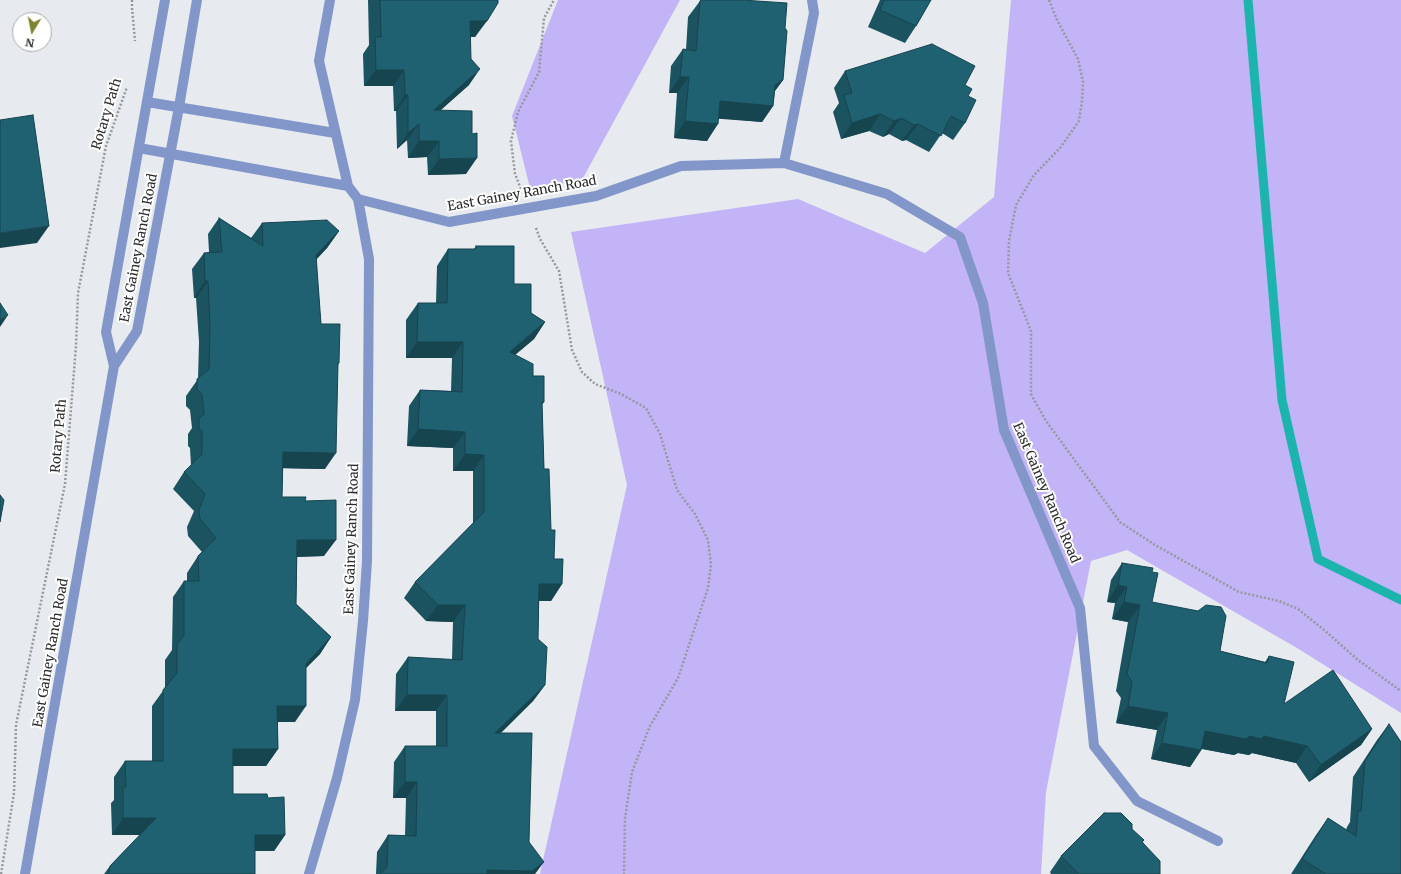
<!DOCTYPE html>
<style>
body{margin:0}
#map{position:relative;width:1401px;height:874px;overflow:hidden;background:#e7ebef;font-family:Merriweather,serif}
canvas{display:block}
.north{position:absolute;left:12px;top:12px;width:40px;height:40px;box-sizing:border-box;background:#fff;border:1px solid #aaaaab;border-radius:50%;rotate:190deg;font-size:11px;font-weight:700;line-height:16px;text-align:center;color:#2a2b2d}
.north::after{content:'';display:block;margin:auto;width:14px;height:18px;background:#7d832e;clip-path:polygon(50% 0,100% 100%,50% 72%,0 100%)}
</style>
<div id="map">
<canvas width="1401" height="874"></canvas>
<div class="north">N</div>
</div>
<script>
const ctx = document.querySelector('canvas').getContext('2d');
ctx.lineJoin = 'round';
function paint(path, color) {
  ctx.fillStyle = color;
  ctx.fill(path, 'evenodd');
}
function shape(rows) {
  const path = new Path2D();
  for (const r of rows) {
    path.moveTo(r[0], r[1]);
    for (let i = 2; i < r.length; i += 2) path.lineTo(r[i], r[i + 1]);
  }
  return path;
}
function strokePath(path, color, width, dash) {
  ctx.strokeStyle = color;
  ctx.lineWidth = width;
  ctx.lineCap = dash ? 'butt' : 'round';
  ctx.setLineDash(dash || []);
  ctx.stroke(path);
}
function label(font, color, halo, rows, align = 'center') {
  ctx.font = font + ' Merriweather,serif';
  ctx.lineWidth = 4;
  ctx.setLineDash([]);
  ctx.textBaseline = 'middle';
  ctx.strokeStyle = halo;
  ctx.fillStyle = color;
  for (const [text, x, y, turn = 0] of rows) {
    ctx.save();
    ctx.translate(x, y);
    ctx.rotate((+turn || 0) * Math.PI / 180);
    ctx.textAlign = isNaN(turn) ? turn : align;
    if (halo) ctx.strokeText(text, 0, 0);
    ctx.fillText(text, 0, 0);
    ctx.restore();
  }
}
const green = shape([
 [558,0,680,0,583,178,531,192,512,116],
 [1011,0,1401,0,1401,713,1297,648,1127,550,1091,561,1046,792,1041,874,540,874,627,485,571,232,798,199,925,253,994,197]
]);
const stream = shape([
 [1248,0,1282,400,1318,559,1401,600]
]);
const path = shape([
 [132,0,132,8,135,41],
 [1049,0,1057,20,1078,59,1083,82,1082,101,1079,121,1060,148,1034,175,1016,205,1009,241,1008,273,1031,331,1031,394,1046,421,1120,522,1155,545,1239,592,1279,601,1298,609,1323,629,1358,660,1401,691],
 [521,189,515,174,511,141,518,112,539,72,544,18,554,0],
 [536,228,540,239,559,271,572,350,582,372,595,384,621,394,646,408,660,434,677,490,695,514,708,540,711,565,708,588,678,678,650,726,632,772,625,818,624,874],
 [1,874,14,793,16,725,65,484,76,346,78,293,106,146,127,87]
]);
const minor = shape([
 [147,102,335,133],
 [139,148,348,186],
 [784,163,814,13,812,0],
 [358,199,449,222,596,196,681,166,784,163,887,194,960,237,983,303,1004,430,1080,608,1094,746,1137,801,1218,841],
 [114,366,106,332,165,0],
 [25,874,114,366,137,331,179,107,197,0],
 [309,874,337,778,355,700,363,621,367,561,369,259,358,199,348,186,319,61,330,0]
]);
const wall = shape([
 [368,0,498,0,475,37,471,37,469,85,440,110,466,174,428,175,427,157,408,158,407,140,397,149,396,111,394,111,393,86,364,86,363,54,369,45],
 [880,0,931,0,916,26,905,43,868,27],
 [700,1,785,28,783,80,775,91,773,106,762,122,719,118,707,141,674,138,677,93,669,93,671,66,683,49,686,50,688,17],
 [845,71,965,85,965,123,953,140,942,133,929,152,906,140,902,141,889,134,883,137,869,131,841,139,833,112,839,103,834,88],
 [219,218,251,238,262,223,339,231,327,248,316,259,321,324,339,363,338,365,325,469,283,468,282,497,305,501,324,556,297,557,296,604,331,637,320,654,306,668,295,722,278,722,278,749,266,766,233,766,233,794,268,798,285,835,274,851,255,851,255,874,104,874,110,866,140,835,112,835,111,803,114,800,114,777,125,761,152,761,152,706,165,688,165,660,172,650,173,597,184,581,187,581,187,573,198,556,202,552,188,536,187,527,194,511,173,489,184,472,191,466,190,448,188,446,188,434,192,428,190,410,186,406,186,396,198,379,199,342,196,298,194,298,192,269,204,253,209,252,208,234],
 [476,246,514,284,531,313,545,322,534,339,515,355,533,376,544,402,542,405,544,469,554,559,562,584,551,601,539,601,538,639,545,685,533,701,501,733,529,842,535,874,376,874,377,852,388,835,405,836,406,798,393,798,394,762,405,746,436,746,436,711,395,711,396,674,408,657,452,660,453,622,426,621,404,598,415,582,473,524,473,471,453,471,453,448,407,446,409,406,420,390,451,391,452,358,406,358,406,320,418,303,436,303,437,266,448,249,474,249],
 [1122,563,1152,572,1152,602,1220,651,1265,662,1269,656,1284,704,1372,729,1361,745,1309,782,1296,763,1252,753,1249,755,1238,753,1234,755,1202,749,1190,767,1151,759,1157,730,1116,723,1121,698,1116,691,1128,622,1112,619,1115,603,1107,602,1111,580],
 [1389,724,1401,874,1291,874,1316,835,1328,818,1346,830,1347,827,1350,822,1353,777,1377,740],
 [1132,829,1143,842,1160,874,1051,874,1050,872,1061,856]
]);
const shadedWall = shape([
 [470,21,487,21,475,37,459,37],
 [480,69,469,85,422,127,434,110],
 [376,70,404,70,393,86,364,86],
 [680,77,689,77,677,93,669,93],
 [783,80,771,96,775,85],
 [405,95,408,95,396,111,394,111],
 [720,101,773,106,762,122,709,118],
 [880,114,869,131,841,139,852,123],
 [901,118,889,134,883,137,894,121],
 [685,121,718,124,707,141,674,138],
 [419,124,407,140,397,149,408,133],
 [918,124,906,140,902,141,914,125],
 [419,141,439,141,427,157,408,158],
 [477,158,466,174,428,175,439,159],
 [49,226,37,243,0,248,0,233],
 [339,231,327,248,305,272,316,255],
 [205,281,208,281,196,298,194,298],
 [8,315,0,327,0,320],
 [545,322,534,339,498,369,510,352],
 [417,342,463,342,452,358,406,358],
 [418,429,465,432,453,448,407,446],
 [283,452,336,453,325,469,271,468],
 [465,454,484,455,473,471,453,471],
 [297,540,336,540,324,556,286,557],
 [539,584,562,584,551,601,528,600],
 [1118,585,1127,587,1115,603,1107,602],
 [1124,602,1140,605,1128,622,1112,619],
 [438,605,465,605,453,622,426,621],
 [331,637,320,654,294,680,306,664],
 [545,685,533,701,484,749,495,733],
 [407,695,447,695,436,711,395,711],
 [277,706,306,706,295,722,266,722],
 [1128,706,1168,713,1157,730,1116,723],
 [1372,729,1361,745,1309,782,1321,765],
 [1205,731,1250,736,1264,736,1307,746,1296,763,1252,753,1249,755,1238,753,1234,755,1193,747],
 [1162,743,1201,750,1190,767,1151,759],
 [233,749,278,749,266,766,221,766],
 [405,782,417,782,406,798,393,798],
 [123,818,156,818,145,835,112,835],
 [255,835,285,835,274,851,243,851],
 [544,862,535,874,484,874,487,870]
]);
const building = shape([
 [380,0,498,0,498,3,487,21,470,21,471,59,480,69,434,110,472,111,472,134,477,133,477,158,439,159,439,141,419,141,419,124,408,133,408,95,405,95,404,70,376,70,375,37,381,37,380,0],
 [701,0,742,0,787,3,785,28,787,31,783,80,775,85,773,106,720,101,718,124,685,121,689,77,680,77,683,49,696,51,700,1,701,0],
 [884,0,931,0,916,26,880,10,884,0],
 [932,44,975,66,965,85,972,89,968,96,976,100,965,123,951,116,941,136,918,124,914,125,901,118,894,121,880,114,852,123,844,95,852,93,845,71,932,44],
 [33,115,49,226,0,233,0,120,33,115],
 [219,218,263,246,262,223,327,220,339,231,316,255,321,324,340,324,339,363,338,363,336,453,283,452,282,497,306,497,305,501,336,500,336,540,297,540,296,604,331,637,306,664,306,706,277,706,278,749,233,749,233,794,267,794,268,798,284,797,285,835,255,835,255,874,109,874,110,866,156,818,123,818,123,787,126,787,125,761,163,761,163,690,177,673,177,644,184,636,184,581,199,581,198,556,216,538,200,519,199,510,205,494,184,472,202,454,202,431,199,429,199,418,204,414,202,394,197,389,197,379,209,369,210,326,208,281,205,281,204,253,222,252,219,218],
 [476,246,514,246,514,284,531,284,531,313,545,322,510,352,533,364,533,376,544,376,544,402,542,402,544,469,549,469,551,530,555,530,554,559,563,559,562,584,539,584,538,639,547,647,545,685,495,733,532,733,529,842,544,862,532,871,487,870,487,874,380,874,387,867,388,835,416,836,417,782,405,782,405,746,447,746,447,695,407,695,408,657,462,660,465,605,438,605,415,582,484,512,484,455,465,454,465,432,418,429,420,390,462,392,463,342,417,342,418,303,447,303,448,249,476,249,476,246],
 [0,303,8,315,0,320,0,303],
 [0,495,4,500,0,522,0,495],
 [1122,563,1153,568,1152,572,1158,573,1152,602,1198,611,1206,605,1221,607,1226,616,1220,651,1267,663,1269,656,1294,662,1284,704,1333,670,1372,729,1321,765,1307,746,1264,736,1261,739,1250,736,1246,739,1205,731,1201,750,1162,743,1168,713,1128,706,1132,682,1127,674,1140,605,1124,602,1127,587,1118,585,1122,563],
 [1389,724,1401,742,1401,874,1326,874,1302,859,1328,818,1356,836,1358,811,1361,811,1365,761,1389,724],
 [1104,813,1121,813,1132,824,1132,829,1144,840,1142,842,1160,861,1160,874,1079,874,1061,856,1104,813]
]);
const streetNames = [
 ["Rotary Path",107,114,-73],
 ["East Gainey Ranch Road",522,194,-10],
 ["East Gainey Ranch Road",139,248,-79],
 ["Rotary Path",59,436,-85],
 ["East Gainey Ranch Road",1046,493,67],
 ["East Gainey Ranch Road",352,539,-88],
 ["East Gainey Ranch Road",51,653,-80]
];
paint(green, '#c2b4f6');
strokePath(stream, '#1db4ae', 9);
strokePath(path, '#96989c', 2.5, [2, 2]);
strokePath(minor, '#8396c9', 10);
paint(wall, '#1b5361');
paint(shadedWall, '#16444f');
paint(building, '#1f6171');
strokePath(building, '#16444f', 1);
label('13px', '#2a2b2d', '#fff', streetNames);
</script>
